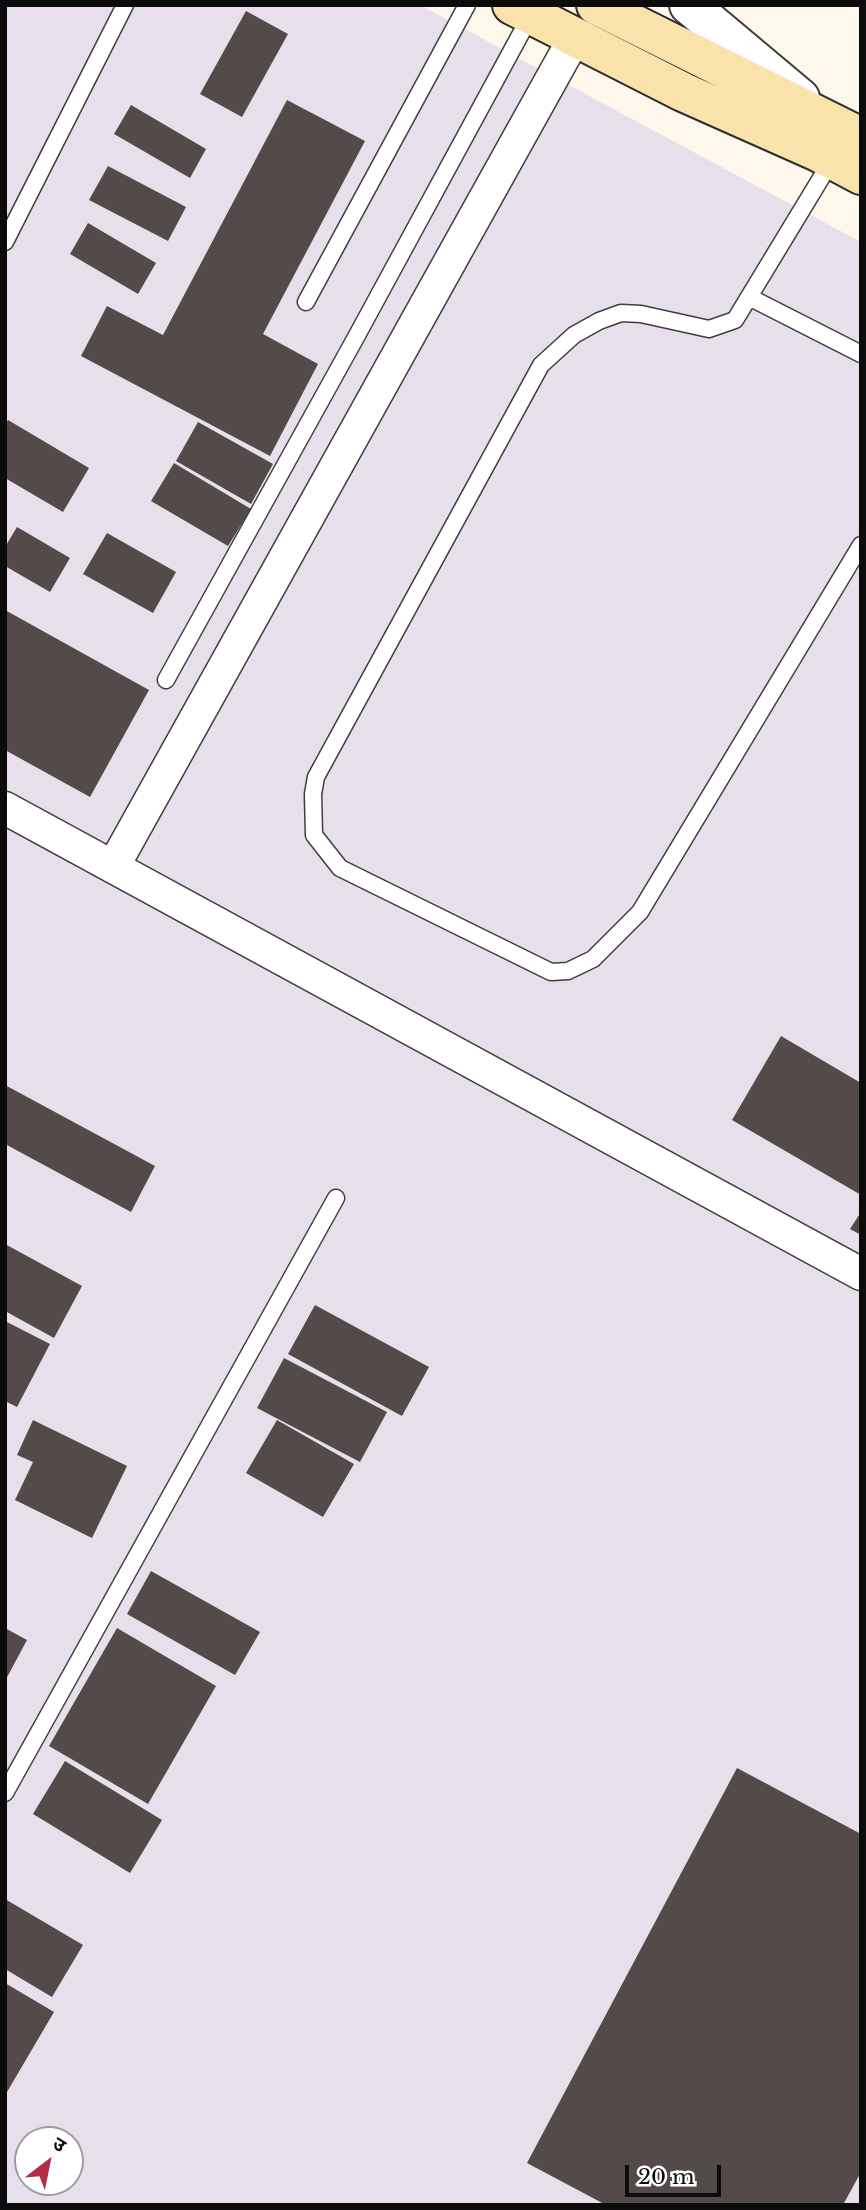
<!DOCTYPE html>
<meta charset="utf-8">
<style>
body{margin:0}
#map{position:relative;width:866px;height:2210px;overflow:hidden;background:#fef7eb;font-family:"Libre Baskerville","Noto Sans Devanagari",serif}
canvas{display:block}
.frame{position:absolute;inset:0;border:7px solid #0b0b0b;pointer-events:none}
.north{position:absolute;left:14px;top:2126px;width:70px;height:70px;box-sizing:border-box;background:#fff;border:2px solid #9d9d9d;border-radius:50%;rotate:32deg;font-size:19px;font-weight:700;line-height:28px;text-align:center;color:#0b0b0b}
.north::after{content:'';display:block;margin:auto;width:24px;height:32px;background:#b12d4a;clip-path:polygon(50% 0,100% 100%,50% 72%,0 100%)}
.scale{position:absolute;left:625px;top:2165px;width:96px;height:32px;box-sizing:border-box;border:4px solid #0b0b0b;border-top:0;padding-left:9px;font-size:21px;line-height:24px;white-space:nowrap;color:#0b0b0b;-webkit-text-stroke:5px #fff;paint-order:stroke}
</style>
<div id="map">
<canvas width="866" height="2210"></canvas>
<div class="frame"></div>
<div class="north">उ</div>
<div class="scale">20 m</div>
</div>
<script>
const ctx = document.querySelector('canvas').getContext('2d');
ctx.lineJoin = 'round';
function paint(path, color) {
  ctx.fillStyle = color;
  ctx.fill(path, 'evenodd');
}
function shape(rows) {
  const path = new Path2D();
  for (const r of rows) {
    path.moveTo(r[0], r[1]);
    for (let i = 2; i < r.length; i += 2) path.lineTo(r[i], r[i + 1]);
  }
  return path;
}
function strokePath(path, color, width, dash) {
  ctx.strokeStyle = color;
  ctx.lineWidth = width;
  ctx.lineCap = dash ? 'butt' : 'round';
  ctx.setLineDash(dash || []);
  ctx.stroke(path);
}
const industrial = shape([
 [5,5,420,5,861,242,861,2205,5,2205],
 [28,2140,70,2140,70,2182,28,2182]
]);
const building = shape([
 [246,11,288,34,242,117,200,94],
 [287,100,365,141,263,334,318,364,270,456,81,356,107,306,163,335],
 [131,105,206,149,190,178,114,134],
 [108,166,186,207,168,241,89,200],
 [88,223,156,263,138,294,70,254],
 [8,420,89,468,63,512,5,478,5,425],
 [198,422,273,464,251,504,176,461],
 [174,463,251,509,228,546,151,501],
 [17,527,70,558,50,592,5,566,5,547],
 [107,533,176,572,153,613,83,574],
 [5,610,149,690,90,797,5,750],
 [781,1036,861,1083,861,1195,732,1120],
 [5,1085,155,1166,131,1212,5,1144],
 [861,1212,861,1235,850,1229],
 [5,1244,82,1286,54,1338,5,1311],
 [315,1305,429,1367,402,1416,288,1354],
 [5,1321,50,1344,17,1407,5,1401],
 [284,1358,387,1412,360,1462,257,1408],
 [33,1420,127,1466,92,1538,15,1500,33,1462,17,1455],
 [277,1420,354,1464,323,1517,246,1473],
 [151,1571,260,1632,235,1675,127,1614],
 [5,1628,27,1640,5,1681],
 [117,1628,216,1686,148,1804,49,1746],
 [65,1761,162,1820,130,1873,33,1814],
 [737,1768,861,1834,861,2172,843,2205,606,2205,527,2163],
 [5,1899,83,1945,52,1997,5,1969],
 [5,1983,54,2012,7,2092,5,2091]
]);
const service = shape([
 [832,160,735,320,709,329,641,314,621,313,599,321,574,335,541,365,316,777,313,794,314,835,340,868,551,972,568,971,593,959,640,912,861,545],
 [5,242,125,5],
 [749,297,861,354],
 [306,302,467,5],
 [166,680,355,339,531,15],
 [5,1793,336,1198]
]);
const minor = shape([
 [5,808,861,1274],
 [113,867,575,37]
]);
const tertiary = shape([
 [689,5,800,98]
]);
const secondary = shape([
 [512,5,683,92,818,152,861,175],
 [596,5,861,137]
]);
paint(industrial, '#e7e0ea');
paint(building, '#534b49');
strokePath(service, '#3e3e3e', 19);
strokePath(minor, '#3e3e3e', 35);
strokePath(tertiary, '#3e3e3e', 42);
strokePath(secondary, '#2d2d2d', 42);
strokePath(service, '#fff', 16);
strokePath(minor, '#fff', 32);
strokePath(tertiary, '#fff', 38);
strokePath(secondary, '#fae3aa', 38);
</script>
